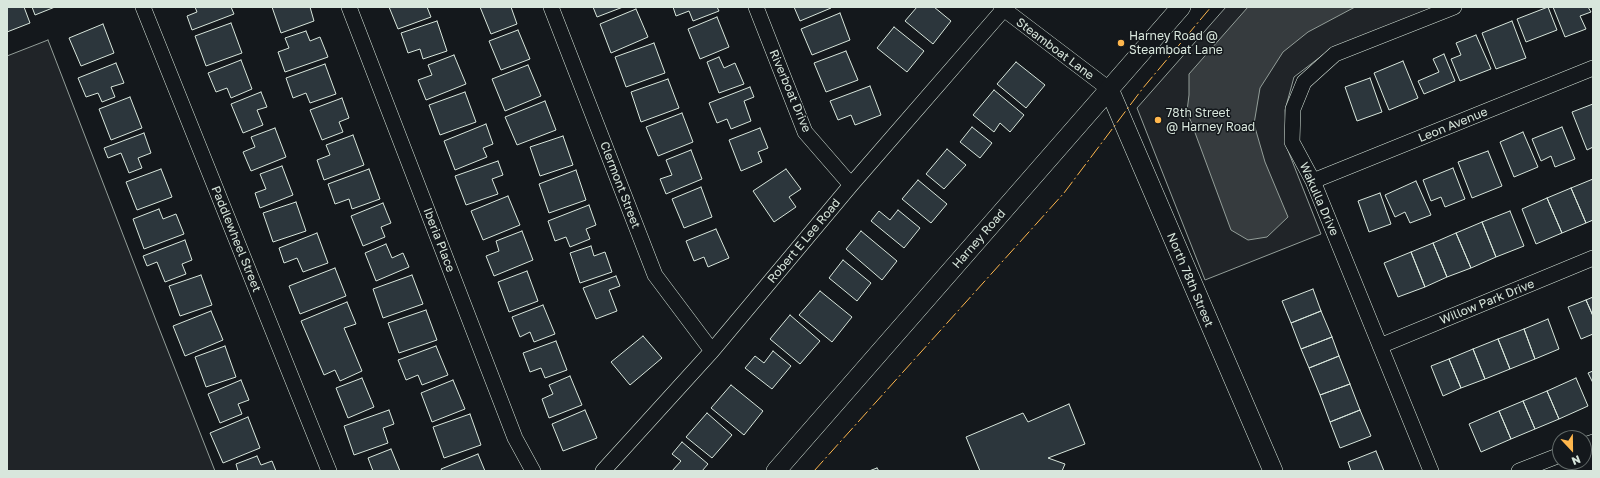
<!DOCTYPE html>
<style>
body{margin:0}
#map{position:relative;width:1600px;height:478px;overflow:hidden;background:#14181c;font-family:"Golos Text",sans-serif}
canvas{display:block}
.frame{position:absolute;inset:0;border:8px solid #d8e6dc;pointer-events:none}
.north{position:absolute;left:1552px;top:430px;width:40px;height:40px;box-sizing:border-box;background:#14181c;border:1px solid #626a69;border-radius:50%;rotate:158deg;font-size:11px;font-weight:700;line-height:16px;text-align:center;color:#d8e6dc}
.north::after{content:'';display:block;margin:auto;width:14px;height:18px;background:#ffb74d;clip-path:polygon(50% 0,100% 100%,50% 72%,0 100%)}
</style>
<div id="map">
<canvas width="1600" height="478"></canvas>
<div class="frame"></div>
<div class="north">N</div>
</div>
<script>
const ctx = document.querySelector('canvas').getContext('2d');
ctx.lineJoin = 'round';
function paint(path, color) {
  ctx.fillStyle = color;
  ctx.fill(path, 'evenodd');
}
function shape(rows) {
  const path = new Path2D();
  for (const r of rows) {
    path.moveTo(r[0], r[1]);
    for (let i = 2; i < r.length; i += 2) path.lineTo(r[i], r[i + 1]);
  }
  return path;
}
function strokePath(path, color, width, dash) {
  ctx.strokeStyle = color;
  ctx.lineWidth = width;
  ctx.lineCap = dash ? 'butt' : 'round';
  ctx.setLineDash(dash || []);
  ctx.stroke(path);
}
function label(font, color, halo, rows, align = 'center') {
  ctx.font = font + ' "Golos Text",sans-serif';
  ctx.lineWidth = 3;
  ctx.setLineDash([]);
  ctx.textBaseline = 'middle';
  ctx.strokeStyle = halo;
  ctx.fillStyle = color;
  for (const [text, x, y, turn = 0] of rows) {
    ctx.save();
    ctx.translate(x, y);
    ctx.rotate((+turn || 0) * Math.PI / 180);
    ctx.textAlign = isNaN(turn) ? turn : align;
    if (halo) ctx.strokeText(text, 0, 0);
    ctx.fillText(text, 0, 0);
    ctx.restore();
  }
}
const green = shape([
 [1226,7,1436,7,1332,48,1294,77,1285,110,1287,148,1321,234,1205,280,1137,108,1226,7],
 [48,40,157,323,215,471,7,471,7,56,48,40]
]);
const water = shape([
 [1248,7,1355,7,1308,32,1283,52,1260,88,1254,124,1265,162,1288,217,1267,237,1248,240,1231,230,1187,111,1189,95,1189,74,1248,7]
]);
const building = shape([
 [7,7,24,7,30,23,7,32,7,7],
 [32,7,55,7,35,15,32,7],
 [195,7,231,7,234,14,192,30,187,16,197,12,195,7],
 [272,7,310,7,314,21,281,33,272,7],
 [389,7,427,7,431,17,398,29,389,7],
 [480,7,511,7,517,24,491,34,480,7],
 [593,7,623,7,597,17,593,7],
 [673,7,717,7,719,11,693,21,689,11,676,16,673,7],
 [794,7,830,7,831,8,800,21,794,7],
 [917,7,934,7,951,21,933,44,905,21,917,7],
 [1548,7,1557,30,1526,42,1517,19,1548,7],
 [1553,7,1588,7,1591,12,1580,16,1586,29,1565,37,1553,7],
 [636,9,648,37,611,53,600,24,636,9],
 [840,13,850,40,812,55,801,29,840,13],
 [717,17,729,47,700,59,688,29,717,17],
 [437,21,447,51,423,59,420,49,408,53,401,33,437,21],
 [1512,21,1526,58,1496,69,1482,33,1512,21],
 [231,23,242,53,206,66,195,36,231,23],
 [103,24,114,53,81,66,69,38,103,24],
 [894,27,924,51,907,72,877,48,894,27],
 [518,30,530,59,501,70,489,41,518,30],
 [306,31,310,41,320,37,328,57,285,72,278,52,289,48,285,38,306,31],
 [1476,35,1491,69,1460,81,1451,59,1461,55,1456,43,1476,35],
 [654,43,665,73,626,87,615,57,654,43],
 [846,51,858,80,826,92,814,63,846,51],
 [1444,54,1455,81,1424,94,1418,81,1439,72,1433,59,1444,54],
 [454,55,466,84,426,100,418,80,432,75,428,65,454,55],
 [719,57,724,68,735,63,744,84,719,93,707,62,719,57],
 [241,60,252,89,231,98,227,88,216,92,208,73,241,60],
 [1403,61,1418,98,1389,110,1374,73,1403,61],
 [1016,62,1045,85,1026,108,997,84,1016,62],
 [116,63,124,83,111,87,115,97,102,102,98,93,86,97,78,78,116,63],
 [325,64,336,94,310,103,306,93,293,98,286,78,325,64],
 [528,65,541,96,505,111,492,79,528,65],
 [1370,78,1382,112,1357,121,1345,87,1370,78],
 [668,79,679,108,641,122,631,92,668,79],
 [870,86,881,115,855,125,851,115,838,120,830,101,870,86],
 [750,87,754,97,744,101,751,121,731,129,727,119,717,123,709,103,750,87],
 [994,90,1024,115,1010,132,1000,123,994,132,973,115,994,90],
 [261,92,267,107,257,110,263,125,243,133,231,104,261,92],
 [465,92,476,122,440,135,429,105,465,92],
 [130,97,142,128,111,140,99,109,130,97],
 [342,98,349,118,339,122,343,132,322,140,310,110,342,98],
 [545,101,556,130,517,145,505,117,545,101],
 [1593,104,1593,147,1587,150,1572,112,1593,104],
 [682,113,693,142,658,156,646,127,682,113],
 [486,124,493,144,483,148,487,157,455,170,444,141,486,124],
 [972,127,992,143,980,158,960,142,972,127],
 [1562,127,1575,159,1555,167,1551,156,1541,161,1532,139,1562,127],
 [275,128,286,157,251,171,243,152,255,147,251,137,275,128],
 [760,128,768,148,758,152,762,162,741,171,729,140,760,128],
 [1523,132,1538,167,1514,177,1500,142,1523,132],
 [144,133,151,153,138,158,142,168,129,173,121,153,108,158,104,148,144,133],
 [353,135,364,165,324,180,317,160,330,155,326,145,353,135],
 [563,136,573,165,540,176,530,147,563,136],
 [947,149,966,165,944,189,926,174,947,149],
 [691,150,702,179,666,194,660,179,672,175,666,160,691,150],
 [1488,151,1502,186,1472,198,1458,162,1488,151],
 [498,161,503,175,492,179,498,194,466,205,455,176,498,161],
 [282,166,293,195,260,208,255,193,266,189,260,174,282,166],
 [1453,168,1465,199,1445,207,1441,197,1431,201,1423,180,1453,168],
 [161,169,172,197,137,210,126,182,161,169],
 [369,169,380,199,352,209,349,199,335,204,328,184,369,169],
 [786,169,801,189,789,197,796,207,774,222,753,191,786,169],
 [576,170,586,200,549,213,539,184,576,170],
 [1593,179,1593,220,1586,223,1571,188,1593,179],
 [918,180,947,204,931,223,902,199,918,180],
 [1416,181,1431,215,1410,223,1405,212,1395,217,1385,195,1416,181],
 [701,187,712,217,684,228,672,199,701,187],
 [1571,188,1586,223,1562,233,1547,198,1571,188],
 [1380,193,1391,224,1369,232,1358,201,1380,193],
 [508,196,520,225,483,240,471,211,508,196],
 [1547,198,1562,233,1536,244,1522,209,1547,198],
 [296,202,306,231,273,242,263,213,296,202],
 [383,203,391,223,381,227,385,237,363,246,351,216,383,203],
 [589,205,596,225,586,229,590,239,570,247,566,237,555,241,548,221,589,205],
 [159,209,163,219,176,214,184,234,144,249,133,219,159,209],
 [898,210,920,228,904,248,871,221,879,211,890,220,898,210],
 [1510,211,1524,246,1496,257,1482,222,1510,211],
 [1482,222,1496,257,1471,268,1456,233,1482,222],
 [716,229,729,258,708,267,704,257,694,261,686,241,716,229],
 [522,231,533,260,494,276,486,256,499,251,496,241,522,231],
 [861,231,897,261,882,280,846,249,861,231],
 [317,233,328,263,303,272,297,258,284,263,279,248,317,233],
 [1456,233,1471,268,1447,277,1433,243,1456,233],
 [185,240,192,260,182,264,186,274,165,282,157,262,147,266,143,256,185,240],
 [1433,243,1447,277,1425,287,1411,252,1433,243],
 [386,244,392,258,403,253,409,267,376,281,365,253,386,244],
 [591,246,594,256,605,252,612,272,580,283,570,253,591,246],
 [1411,252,1425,287,1398,297,1384,263,1411,252],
 [843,260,871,283,857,301,829,278,843,260],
 [335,268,346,296,300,314,289,286,335,268],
 [527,271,538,301,509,312,498,282,527,271],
 [201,275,212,305,180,316,169,286,201,275],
 [412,275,423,304,383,318,373,289,412,275],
 [616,276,620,286,609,290,617,311,596,319,583,288,616,276],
 [1313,289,1321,311,1291,323,1282,301,1313,289],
 [820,291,852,317,832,342,799,315,820,291],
 [1593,297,1593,316,1586,300,1593,297],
 [1586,300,1593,316,1593,334,1581,339,1568,307,1586,300],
 [347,302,356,324,344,328,362,371,340,381,335,370,324,375,301,321,347,302],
 [543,305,555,334,534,342,530,332,520,337,512,317,543,305],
 [426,310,437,340,399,353,388,323,426,310],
 [211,311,223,340,185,356,173,326,211,311],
 [1321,311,1332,337,1301,349,1291,323,1321,311],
 [790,315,820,341,800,364,770,339,790,315],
 [1548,319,1559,349,1535,359,1524,329,1548,319],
 [1524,329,1535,359,1510,369,1498,339,1524,329],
 [643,336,662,358,630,385,611,362,643,336],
 [1332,337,1339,356,1309,368,1301,349,1332,337],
 [1498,339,1510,369,1485,379,1473,349,1498,339],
 [556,341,567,370,545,378,541,368,530,372,523,353,556,341],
 [225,346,236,377,206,387,195,357,225,346],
 [436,346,448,375,422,385,418,375,406,380,398,360,436,346],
 [1473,349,1485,379,1461,388,1449,359,1473,349],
 [773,351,791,366,772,389,745,368,755,356,764,363,773,351],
 [1339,356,1350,384,1320,395,1309,368,1339,356],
 [1449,359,1461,388,1443,396,1431,366,1449,359],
 [1593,371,1593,383,1588,373,1593,371],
 [570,376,582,405,549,418,542,399,553,394,549,385,570,376],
 [362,378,374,407,348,418,336,388,362,378],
 [1576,378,1588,406,1559,419,1547,391,1576,378],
 [241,380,249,400,238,404,242,414,220,423,208,394,241,380],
 [453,380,465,409,432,422,421,393,453,380],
 [1350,384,1360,410,1330,422,1320,395,1350,384],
 [731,385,763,411,744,435,711,408,731,385],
 [1547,391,1559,419,1535,429,1523,401,1547,391],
 [1523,401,1535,429,1511,439,1499,411,1523,401],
 [1069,404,1085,444,1048,458,1065,464,1062,471,980,471,966,437,1023,413,1028,422,1069,404],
 [389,410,394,424,383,428,388,443,354,455,344,426,389,410],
 [585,410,597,438,563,451,552,424,585,410],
 [1360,410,1371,436,1340,448,1330,422,1360,410],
 [1499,411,1511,439,1481,452,1469,424,1499,411],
 [707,413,732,435,712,458,686,437,707,413],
 [470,414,481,445,444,458,433,427,470,414],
 [248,417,260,448,223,463,210,433,248,417],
 [682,442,708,464,702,471,672,471,681,461,672,454,682,442],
 [391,449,400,471,373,471,368,458,391,449],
 [1376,451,1384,471,1351,471,1348,462,1376,451],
 [478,454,485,471,442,471,441,469,478,454],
 [257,456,261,465,272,461,276,471,238,471,236,464,257,456],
 [877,468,879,471,869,471,877,468]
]);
const minor = shape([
 [143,7,329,471],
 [349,7,515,438,533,471],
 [551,7,655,275,712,351],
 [756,7,805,132,851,185],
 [1001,7,1109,89],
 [1313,181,1593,68],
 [1380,346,1593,258],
 [1584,445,1593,442],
 [603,471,712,351,851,185,1003,10],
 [1431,471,1313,181,1292,142,1293,109,1304,82,1335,54,1454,7],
 [1519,471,1560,455]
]);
const tertiary = shape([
 [1109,89,1273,471],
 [776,471,1181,7]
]);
const power = shape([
 [814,471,1064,193,1143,88,1211,7]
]);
const markers = [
 [1121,43,4,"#ffb74d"],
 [1158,120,4,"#ffb74d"]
];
const poiNames = [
 ["Harney Road @",1129,36],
 ["Steamboat Lane",1129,50],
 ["78th Street",1166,113],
 ["@ Harney Road",1166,127]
];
const streetNames = [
 ["Steamboat Lane",1055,49,37],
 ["Riverboat Drive",790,91,67],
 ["Leon Avenue",1453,125,-22],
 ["Clermont Street",620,185,69],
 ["Wakulla Drive",1319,199,66],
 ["Paddlewheel Street",236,239,68],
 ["Harney Road",979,239,-49],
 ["Iberia Place",439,240,69],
 ["Robert E Lee Road",804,241,-50],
 ["North 78th Street",1190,280,67],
 ["Willow Park Drive",1487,302,-22]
];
paint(green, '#202428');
strokePath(green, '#939e99', 1);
paint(water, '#363b3e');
strokePath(water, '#939e99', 1);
paint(building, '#2c363c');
strokePath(building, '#d8e6dc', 1);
strokePath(minor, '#d8e6dc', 16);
strokePath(tertiary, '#d8e6dc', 20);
strokePath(minor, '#14181c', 15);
strokePath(tertiary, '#14181c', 19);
strokePath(power, '#ffb74d', 1, [14, 3, 2, 3]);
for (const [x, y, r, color] of markers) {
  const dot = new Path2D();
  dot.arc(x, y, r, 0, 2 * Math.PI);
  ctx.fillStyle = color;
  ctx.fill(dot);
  strokePath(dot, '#14181c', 1.5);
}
label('12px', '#d8e6dc', '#14181c', poiNames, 'left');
label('12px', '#d8e6dc', '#14181c', streetNames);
</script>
